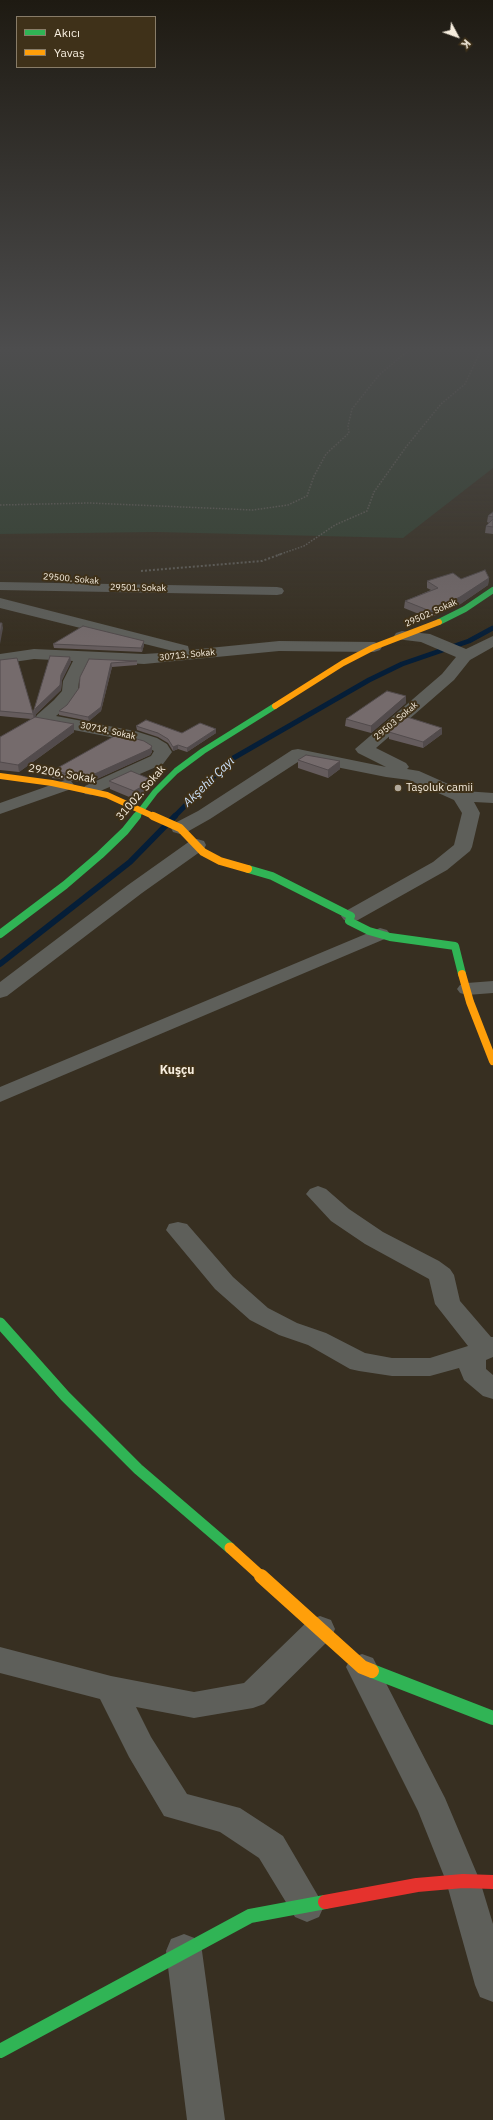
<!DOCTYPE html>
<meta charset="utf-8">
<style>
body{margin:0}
#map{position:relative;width:493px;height:2120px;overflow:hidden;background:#372f21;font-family:"IBM Plex Sans",sans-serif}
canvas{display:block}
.legend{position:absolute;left:16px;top:16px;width:140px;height:52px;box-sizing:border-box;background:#3f3119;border:1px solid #887c68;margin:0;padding:5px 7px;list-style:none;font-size:12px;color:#f6edde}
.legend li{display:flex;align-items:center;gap:8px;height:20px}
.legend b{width:20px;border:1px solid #887c68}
.north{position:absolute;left:437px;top:16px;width:40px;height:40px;-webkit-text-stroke:3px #3f3119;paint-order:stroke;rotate:131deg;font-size:11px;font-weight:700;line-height:16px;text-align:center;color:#f6edde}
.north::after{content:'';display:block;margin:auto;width:14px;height:18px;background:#f6edde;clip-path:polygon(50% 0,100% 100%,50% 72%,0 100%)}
</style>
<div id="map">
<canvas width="493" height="2120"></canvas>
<ul class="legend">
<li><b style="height:5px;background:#30b455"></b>Akıcı</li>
<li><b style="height:5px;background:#ff9f0a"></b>Yavaş</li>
</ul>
<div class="north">K</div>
</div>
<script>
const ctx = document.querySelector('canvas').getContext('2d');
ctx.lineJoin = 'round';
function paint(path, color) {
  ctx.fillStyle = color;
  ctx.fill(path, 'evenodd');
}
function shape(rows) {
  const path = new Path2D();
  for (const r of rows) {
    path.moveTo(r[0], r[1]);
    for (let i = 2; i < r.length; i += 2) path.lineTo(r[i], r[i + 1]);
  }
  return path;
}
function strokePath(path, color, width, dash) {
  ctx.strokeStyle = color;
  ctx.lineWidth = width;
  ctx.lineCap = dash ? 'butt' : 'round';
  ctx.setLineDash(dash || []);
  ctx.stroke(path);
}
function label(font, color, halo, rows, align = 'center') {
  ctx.font = font + ' "IBM Plex Sans",sans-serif';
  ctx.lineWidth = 4;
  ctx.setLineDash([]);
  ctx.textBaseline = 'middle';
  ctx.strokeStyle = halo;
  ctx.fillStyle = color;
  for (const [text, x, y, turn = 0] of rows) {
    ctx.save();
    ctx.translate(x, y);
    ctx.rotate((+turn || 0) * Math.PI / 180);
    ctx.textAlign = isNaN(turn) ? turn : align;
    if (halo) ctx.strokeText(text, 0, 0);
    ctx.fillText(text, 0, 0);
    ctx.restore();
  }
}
const green = shape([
 [0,350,493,350,493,468,403,538,156,532,0,534]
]);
const streamFar1 = shape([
 [174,817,230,760,369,680,402,664,469,641,493,628]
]);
const stream = shape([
 [0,964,130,862,175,816]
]);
const pathFar1 = shape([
 [0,505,89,503,253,510,288,505,307,496,314,476,326,454,349,433,348,426,352,409,379,375,409,350],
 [278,555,304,546,335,525,367,511,374,492,406,447,441,404,465,384,481,350]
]);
const path = shape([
 [141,571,262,561,281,554]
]);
const street = shape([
 [0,582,277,587,282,588,284,591,282,594,277,595,0,590,0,582],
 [0,598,188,646,189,650,279,641,374,642,380,644,382,647,380,650,374,652,279,651,144,664,88,661,79,681,78,691,66,708,56,716,135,731,157,738,167,744,172,752,163,764,91,795,85,794,82,790,85,786,151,756,154,751,145,746,126,740,37,723,35,719,37,715,54,700,62,691,63,681,73,661,34,659,0,664,0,654,34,649,144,654,177,652,0,608,0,598],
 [402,631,430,634,466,649,493,636,493,647,470,660,454,680,376,748,406,763,409,767,407,769,419,771,464,791,493,793,493,803,474,802,480,813,472,847,470,851,447,870,358,920,351,922,344,920,341,916,344,912,433,862,454,845,462,813,454,800,409,780,386,777,301,760,210,819,187,832,180,834,173,832,171,828,173,824,198,811,292,750,298,749,386,767,358,753,355,749,442,674,456,657,421,642,396,639,394,636,396,633,402,631],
 [65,780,71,781,74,785,71,789,0,814,0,803,65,780],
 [197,839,204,841,206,845,204,849,142,893,7,996,0,998,0,982,128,885,190,841,197,839],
 [380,928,387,930,390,934,387,938,0,1102,0,1087,380,928],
 [493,981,493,993,467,995,460,993,457,989,460,985,467,983,493,981],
 [318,1186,326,1189,349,1209,383,1232,439,1261,450,1269,454,1275,460,1301,491,1337,493,1337,493,1357,486,1360,486,1369,493,1375,493,1399,483,1396,464,1380,459,1368,430,1376,392,1376,359,1371,350,1369,308,1345,279,1335,250,1320,215,1289,166,1230,169,1224,178,1222,187,1224,233,1277,268,1308,297,1323,326,1333,365,1353,392,1358,430,1358,468,1346,435,1304,429,1279,365,1244,331,1221,306,1194,310,1189,318,1186],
 [320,1616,331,1620,335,1629,331,1638,264,1704,253,1708,194,1718,136,1707,151,1737,187,1794,240,1808,283,1836,324,1906,319,1917,307,1922,295,1917,259,1858,220,1832,164,1816,129,1757,100,1699,0,1673,0,1647,111,1676,194,1692,244,1683,309,1620,320,1616],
 [362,1654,373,1658,445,1798,480,1881,493,1924,493,2002,480,1997,475,1985,446,1881,418,1811,346,1667,351,1658,362,1654],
 [184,1934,197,1939,202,1951,225,2120,187,2120,166,1951,171,1939,184,1934]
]);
const fastFar3 = shape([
 [439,622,465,609,493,590],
 [136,817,155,792,176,771,203,751,275,706]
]);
const fastFar2 = shape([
 [248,869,272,876,351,916,349,921,369,931,390,937,455,946,462,974],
 [0,934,65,885,100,855,125,831,137,816]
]);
const fastFar1 = shape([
 [0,1323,65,1396,138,1469,230,1548]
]);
const fast = shape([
 [372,1671,493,1718],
 [0,2051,250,1916,325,1902]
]);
const slowFar3 = shape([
 [275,706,343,663,374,647,439,622],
 [0,776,52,783,107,795,155,817]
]);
const slowFar2 = shape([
 [153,816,180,828,203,852,220,861,248,869],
 [462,974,470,1002,493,1061]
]);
const slowFar1 = shape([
 [230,1548,262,1577]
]);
const slow = shape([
 [261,1576,362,1667,372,1671]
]);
const jam = shape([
 [325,1902,417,1885,463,1881,493,1882]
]);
const wall = shape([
 [493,512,493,534,485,533,486,526,489,523,487,522,488,516],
 [489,578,488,585,459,605,429,618,404,608,405,601,431,590,427,588,427,581,461,579],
 [53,644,144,645,142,652,54,648],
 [70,657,71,662,62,680,61,690,36,714,35,717,74,724,74,732,19,772,0,770,0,737,31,719,0,716,0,660,33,713],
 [89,659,137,661,137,665,112,667,101,711,89,721,59,715,59,711,67,705,79,688],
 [406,703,371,733,345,726,346,719],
 [136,726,182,733,216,729,216,733,187,752,178,749,173,751,168,743,158,737,137,730],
 [389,732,442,734,423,748,389,739],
 [152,746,152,752,150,755,88,783,52,778,52,771],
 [298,760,340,769,328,778,298,768],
 [150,779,150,787,143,794,134,799,110,789,109,781]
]);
const shadedWall = shape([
 [489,578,488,585,459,605,429,618,430,611],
 [2,623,3,628,0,644,0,636],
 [144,641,144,645,142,652,141,648],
 [70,657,71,662,62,680,61,690,36,714,34,720,33,714,36,708,61,675],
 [111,663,112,667,101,711,89,721,88,717],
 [406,696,406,703,371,733,371,726],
 [74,724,74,732,19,772,18,765],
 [442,728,442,734,423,748,423,742],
 [216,729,216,733,187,752,187,748],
 [178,745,178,749,173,751,173,747],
 [152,746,152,752,150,755,88,783,88,777],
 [340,761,340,769,328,778,328,770],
 [150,779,150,787,143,794,134,799,134,791]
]);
const building = shape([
 [493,512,493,517,488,516,493,512],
 [493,519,493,527,486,526,493,519],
 [485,570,489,578,460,597,430,611,405,601,438,588,427,581,453,573,461,579,485,570],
 [0,623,2,623,0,636,0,623],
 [83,626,144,641,141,648,53,644,83,626],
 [50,656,70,657,61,675,60,685,36,708,33,714,0,711,0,660,17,658,33,713,50,656],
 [89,659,137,661,111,663,101,707,88,717,59,711,67,705,79,688,80,677,89,659],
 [387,691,406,696,371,726,346,719,387,691],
 [35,717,74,724,18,765,0,762,0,737,35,717],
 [407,717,442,728,423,742,389,732,407,717],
 [146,720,182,733,200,723,216,729,187,748,178,745,173,747,168,739,158,733,136,726,146,720],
 [118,734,144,741,152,746,150,749,88,777,52,771,118,734],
 [306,755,340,761,328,770,298,760,306,755],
 [131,771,150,779,143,786,134,791,109,781,131,771]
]);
const markers = [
 [398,788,4,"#b3aa9c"]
];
const farStreetnames = [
 ["29500. Sokak",71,579,5],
 ["29501. Sokak",138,588,1],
 ["29502. Sokak",431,613,-24],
 ["30713. Sokak",187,655,-6],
 ["29503 Sokak",396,721,-40],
 ["30714. Sokak",108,731,12]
];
const streetNames = [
 ["29206. Sokak",62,774,10],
 ["31002. Sokak",141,793,-49]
];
const poiNames = [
 ["Taşoluk camii",406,788]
];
const waterNames = [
 ["Akşehir Çayı",209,782,-44]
];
const neighbourhoodNames = [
 ["Kuşçu",177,1071]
];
paint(green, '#324130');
strokePath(streamFar1, '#051e38', 5);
strokePath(stream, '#051e38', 6);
strokePath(pathFar1, '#62605a', 1.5, [1.5, 1.5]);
strokePath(path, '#62605a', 2, [2, 2]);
paint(street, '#5e5f5a');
strokePath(fastFar3, '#30b455', 6);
strokePath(fastFar2, '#30b455', 8);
strokePath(fastFar1, '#30b455', 11);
strokePath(fast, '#30b455', 14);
strokePath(slowFar3, '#ff9f0a', 6);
strokePath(slowFar2, '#ff9f0a', 8);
strokePath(slowFar1, '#ff9f0a', 11);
strokePath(slow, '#ff9f0a', 14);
strokePath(jam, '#e5322d', 14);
paint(wall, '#655c5d');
paint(shadedWall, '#524b4c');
paint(building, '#756b6c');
strokePath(building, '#524b4c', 1);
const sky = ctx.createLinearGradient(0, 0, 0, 647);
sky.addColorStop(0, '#1e1a12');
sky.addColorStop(0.54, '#4d4d4e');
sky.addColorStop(1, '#4d4d4e00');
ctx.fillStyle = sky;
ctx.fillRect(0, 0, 493, 647);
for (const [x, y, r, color] of markers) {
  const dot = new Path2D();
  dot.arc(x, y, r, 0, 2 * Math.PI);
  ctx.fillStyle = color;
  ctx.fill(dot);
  strokePath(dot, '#3f3119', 1.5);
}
label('9px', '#f6edde', '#3f3119', farStreetnames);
label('11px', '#f6edde', '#3f3119', streetNames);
label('11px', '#f6edde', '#3f3119', poiNames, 'left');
label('italic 12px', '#cce0f8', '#3f3119', waterNames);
label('bold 12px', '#f6edde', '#3f3119', neighbourhoodNames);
</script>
